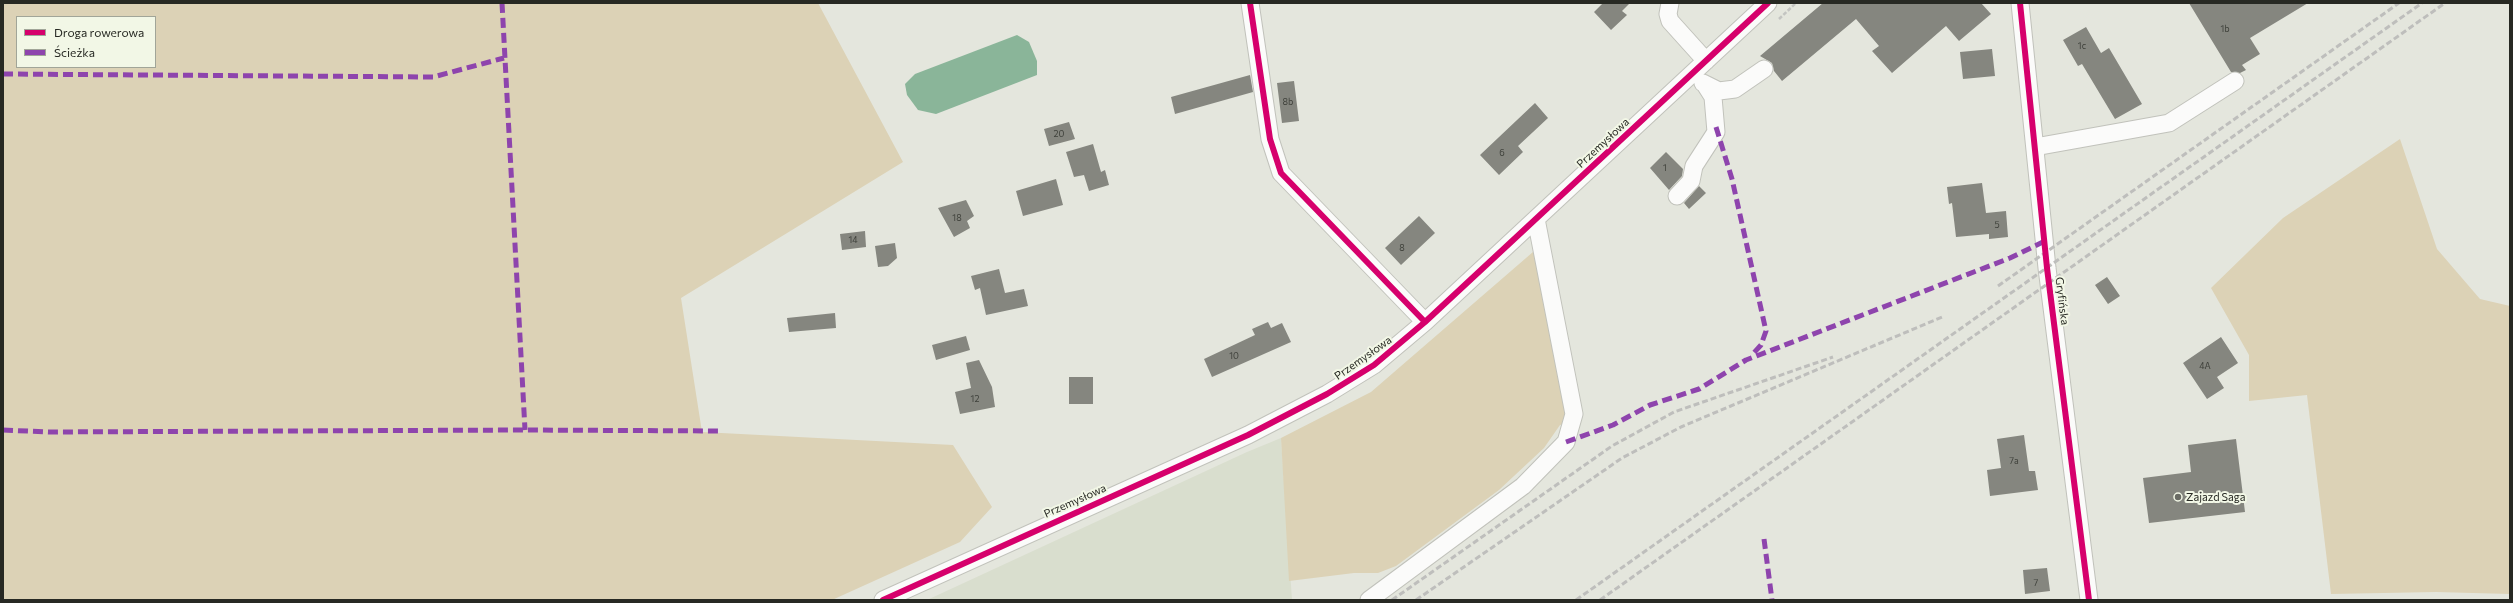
<!DOCTYPE html>
<meta charset="utf-8">
<style>
body{margin:0}
#map{position:relative;width:2513px;height:603px;overflow:hidden;background:#e4e6dd;font-family:Commissioner,sans-serif}
canvas{display:block}
.frame{position:absolute;inset:0;border:4px solid #272923;pointer-events:none}
.legend{position:absolute;left:16px;top:16px;width:140px;height:52px;box-sizing:border-box;background:#f2f7e6;border:1px solid #a1a598;margin:0;padding:5px 7px;list-style:none;font-size:12px;color:#272923}
.legend li{display:flex;align-items:center;gap:8px;height:20px}
.legend b{width:20px;border:1px solid #a1a598}
</style>
<div id="map">
<canvas width="2513" height="603"></canvas>
<div class="frame"></div>
<ul class="legend">
<li><b style="height:5px;background:#d6006c"></b>Droga rowerowa</li>
<li><b style="height:5px;background:#8e44ad"></b>Ścieżka</li>
</ul>
</div>
<script>
const ctx = document.querySelector('canvas').getContext('2d');
ctx.lineJoin = 'round';
function paint(path, color) {
  ctx.fillStyle = color;
  ctx.fill(path, 'evenodd');
}
function shape(rows) {
  const path = new Path2D();
  for (const r of rows) {
    path.moveTo(r[0], r[1]);
    for (let i = 2; i < r.length; i += 2) path.lineTo(r[i], r[i + 1]);
  }
  return path;
}
function strokePath(path, color, width, dash) {
  ctx.strokeStyle = color;
  ctx.lineWidth = width;
  ctx.lineCap = dash ? 'butt' : 'round';
  ctx.setLineDash(dash || []);
  ctx.stroke(path);
}
function label(font, color, halo, rows, align = 'center') {
  ctx.font = font + ' Commissioner,sans-serif';
  ctx.lineWidth = 4;
  ctx.setLineDash([]);
  ctx.textBaseline = 'middle';
  ctx.strokeStyle = halo;
  ctx.fillStyle = color;
  for (const [text, x, y, turn = 0] of rows) {
    ctx.save();
    ctx.translate(x, y);
    ctx.rotate((+turn || 0) * Math.PI / 180);
    ctx.textAlign = isNaN(turn) ? turn : align;
    if (halo) ctx.strokeText(text, 0, 0);
    ctx.fillText(text, 0, 0);
    ctx.restore();
  }
}
const built = shape([
 [1281,438,1292,600,927,600,1247,452]
]);
const green = shape([
 [3,3,818,3,903,162,681,298,702,432,953,445,992,507,960,542,832,600,3,600],
 [17,17,155,17,155,67,17,67],
 [2400,139,2437,249,2480,299,2510,306,2510,594,2436,592,2331,594,2307,395,2249,401,2249,355,2211,288,2283,218],
 [1548,239,1582,420,1560,425,1544,448,1499,490,1396,566,1378,573,1354,573,1289,581,1281,438,1371,392]
]);
const water = shape([
 [1017,35,1029,42,1037,61,1037,75,936,114,918,110,907,95,905,84,915,74]
]);
const building = shape([
 [1603,3,1630,3,1622,11,1627,15,1611,30,1594,12],
 [1823,3,1981,3,1991,14,1959,41,1946,26,1892,73,1872,51,1879,46,1856,19,1782,81,1774,71,1772,63,1760,56],
 [2189,3,2308,3,2250,38,2260,54,2242,65,2246,70,2240,73,2231,72],
 [2086,27,2101,53,2109,48,2142,104,2115,119,2082,64,2078,66,2063,40],
 [1992,49,1995,76,1963,79,1960,52],
 [1250,75,1253,92,1175,114,1171,97],
 [1294,81,1299,121,1282,123,1277,83],
 [1535,103,1548,118,1518,146,1523,152,1499,175,1480,155],
 [1069,122,1075,139,1049,146,1044,129],
 [1093,144,1101,172,1105,170,1109,185,1089,191,1084,175,1074,177,1066,152],
 [1666,152,1683,169,1682,176,1669,190,1650,168],
 [1056,179,1063,205,1023,216,1016,191],
 [1982,183,1986,213,2006,211,2008,237,1989,239,1989,234,1956,237,1952,203,1949,204,1947,187],
 [1699,186,1706,193,1689,209,1684,203],
 [966,200,974,216,967,221,970,228,954,237,938,208],
 [1419,216,1435,233,1401,265,1385,248],
 [865,231,866,247,842,250,840,234],
 [895,243,897,258,888,266,878,267,875,246],
 [999,269,1005,293,1024,289,1028,306,986,315,980,288,975,290,971,276],
 [2107,277,2120,296,2108,304,2095,285],
 [835,313,836,328,789,332,787,318],
 [1268,322,1271,328,1282,323,1291,342,1212,377,1204,359,1255,335,1252,329],
 [966,336,970,350,936,360,932,345],
 [2221,337,2238,363,2217,377,2224,388,2207,399,2183,363],
 [979,360,992,387,995,407,960,414,955,392,971,388,966,363],
 [1069,377,1093,377,1093,404,1069,404],
 [2024,435,2029,471,2035,471,2038,490,1990,496,1987,470,2001,468,1997,439],
 [2236,439,2245,512,2149,523,2143,478,2191,472,2188,445],
 [2047,568,2050,591,2025,594,2023,570]
]);
const path = shape([
 [1779,19,1796,3]
]);
const minor = shape([
 [1250,3,1270,139,1281,173,1425,322],
 [1670,3,1668,14,1670,21,1706,61],
 [2020,3,2047,268,2089,600],
 [1703,83,1719,91,1735,89,1764,69],
 [2035,147,2169,123,2235,81],
 [1677,196,1691,181,1694,166,1716,132,1713,97,1706,86],
 [883,600,1248,435,1327,394,1374,365,1425,322,1768,3],
 [1369,600,1523,486,1566,442,1574,414,1536,219]
]);
const rail = shape([
 [1998,286,2399,3],
 [1392,600,1612,446,1674,412,1833,357],
 [1416,600,1622,458,1681,427,1942,317],
 [1576,600,2422,3],
 [1600,600,2445,3]
]);
const quiet = shape([
 [502,3,525,430],
 [3,74,433,77,504,58],
 [1716,127,1732,179,1766,331,1761,345,1751,356],
 [3,430,48,432,525,430,722,431],
 [1566,442,1613,425,1650,405,1699,389,1746,360,2010,258,2045,241],
 [1764,539,1772,600]
]);
const cycleway = shape([
 [1250,3,1270,139,1281,173,1425,322],
 [2020,3,2047,268,2089,600],
 [883,600,1248,435,1327,394,1374,365,1425,322,1768,3]
]);
const markers = [
 [2178,497,4,"#696b64"]
];
const numberNames = [
 ["1b",2225,29],
 ["1c",2082,46],
 ["8b",1288,102],
 ["20",1059,134],
 ["6",1502,153],
 ["1",1665,168],
 ["18",957,218],
 ["5",1997,225],
 ["14",853,240],
 ["8",1402,248],
 ["10",1234,356],
 ["4A",2205,366],
 ["12",975,399],
 ["7a",2014,461],
 ["7",2036,583]
];
const streetNames = [
 ["Przemysłowa",1603,143,-43],
 ["Gryfińska",2062,301,83],
 ["Przemysłowa",1363,358,-35],
 ["Przemysłowa",1075,501,-24]
];
const poiNames = [
 ["Zajazd Saga",2186,497]
];
paint(built, '#d9dece');
paint(green, '#dcd2b6');
paint(water, '#8ab599');
paint(building, '#85867f');
strokePath(minor, '#c1c2bb', 19);
strokePath(path, '#c3c4c1', 2.5, [4, 2]);
strokePath(minor, '#fbfbfa', 17);
strokePath(rail, '#bebebc', 3, [6, 3]);
strokePath(quiet, '#8e44ad', 5, [10, 5]);
strokePath(cycleway, '#d6006c', 6);
for (const [x, y, r, color] of markers) {
  const dot = new Path2D();
  dot.arc(x, y, r, 0, 2 * Math.PI);
  ctx.fillStyle = color;
  ctx.fill(dot);
  strokePath(dot, '#f2f7e6', 1.5);
}
label('9px', '#3e403a', null, numberNames);
label('11px', '#272923', '#f2f7e6', streetNames);
label('11px', '#272923', '#f2f7e6', poiNames, 'left');
</script>
